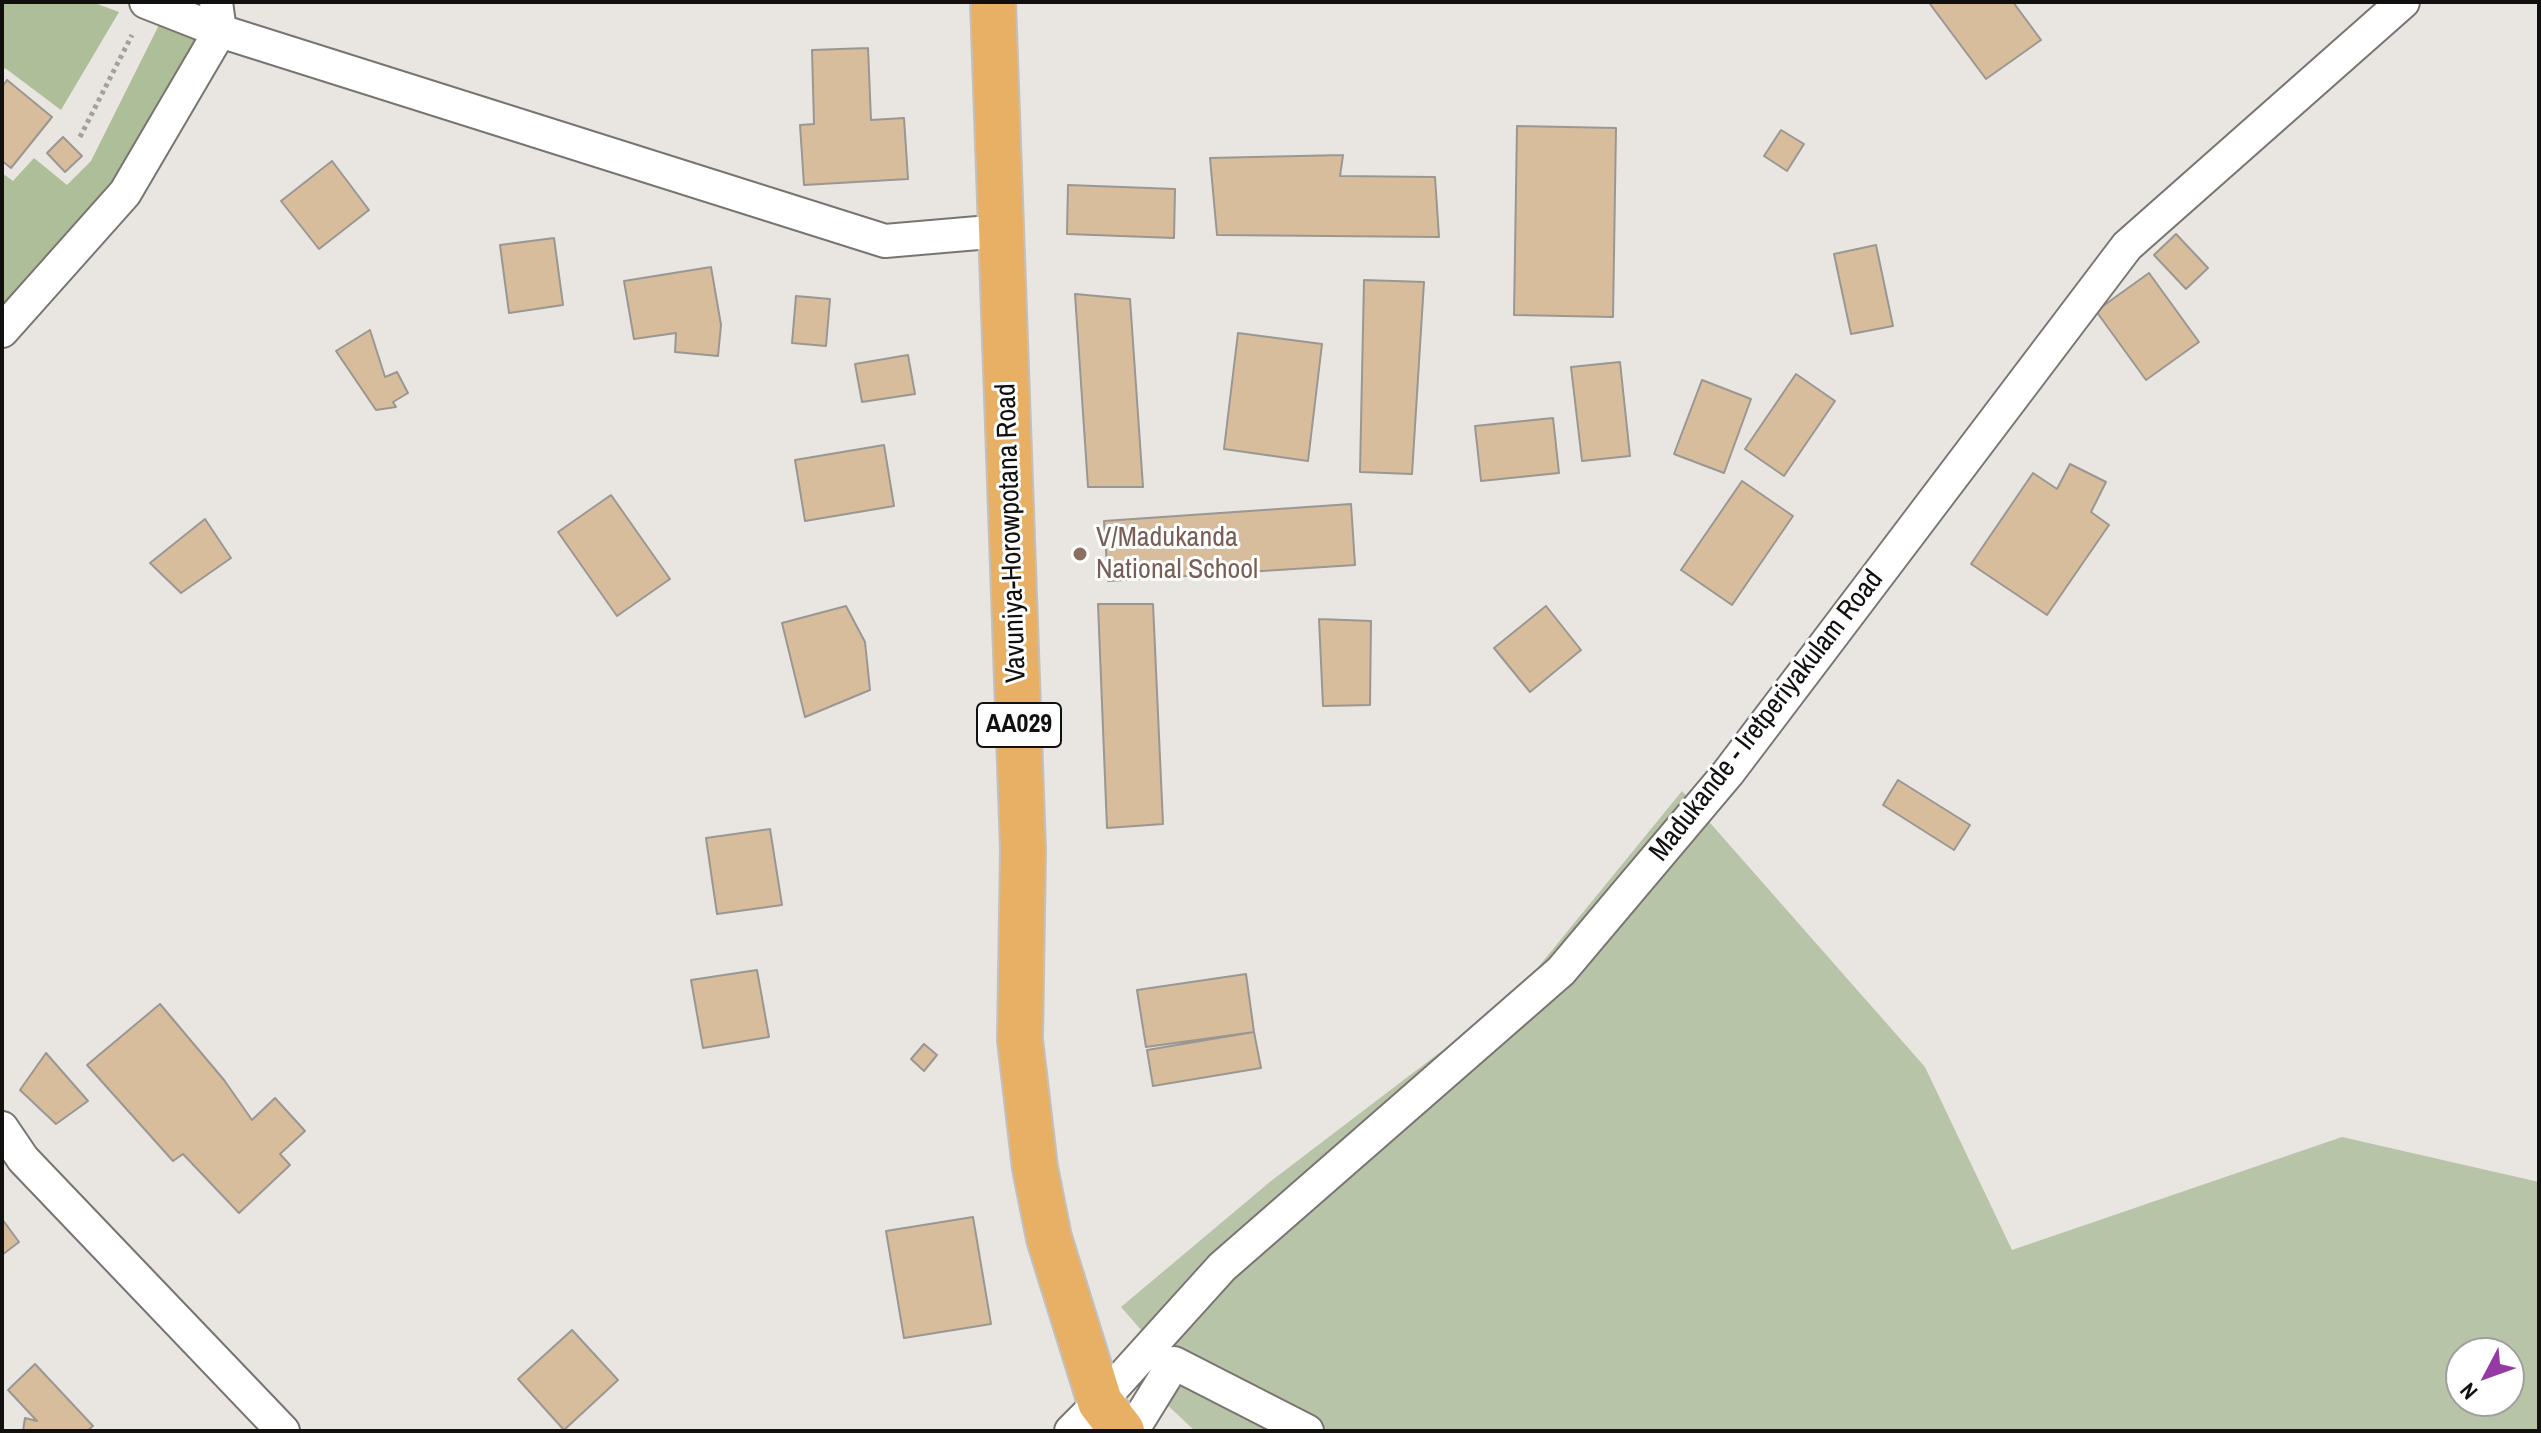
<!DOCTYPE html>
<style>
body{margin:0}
#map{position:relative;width:2541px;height:1433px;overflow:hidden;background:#e9e5e0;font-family:"Archivo Narrow",sans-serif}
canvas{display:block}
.frame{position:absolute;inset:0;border:4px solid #11100f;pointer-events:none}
.north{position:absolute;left:2445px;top:1337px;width:80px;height:80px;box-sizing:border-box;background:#fff;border:2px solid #a09f9f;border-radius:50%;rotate:229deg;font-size:22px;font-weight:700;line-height:32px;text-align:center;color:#11100f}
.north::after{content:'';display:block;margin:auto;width:28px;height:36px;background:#953aa5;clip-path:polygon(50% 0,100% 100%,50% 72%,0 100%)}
</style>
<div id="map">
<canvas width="2541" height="1433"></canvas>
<div class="frame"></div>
<div class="north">N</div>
</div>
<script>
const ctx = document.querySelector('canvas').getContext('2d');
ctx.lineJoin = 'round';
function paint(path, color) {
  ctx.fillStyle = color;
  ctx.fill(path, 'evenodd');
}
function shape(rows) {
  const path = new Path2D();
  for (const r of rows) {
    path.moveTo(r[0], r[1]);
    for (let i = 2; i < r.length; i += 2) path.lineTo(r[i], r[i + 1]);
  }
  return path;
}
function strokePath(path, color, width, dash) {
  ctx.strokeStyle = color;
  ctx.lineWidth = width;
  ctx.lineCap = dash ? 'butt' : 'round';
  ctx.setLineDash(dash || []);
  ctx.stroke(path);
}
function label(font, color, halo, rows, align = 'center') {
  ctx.font = font + ' "Archivo Narrow",sans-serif';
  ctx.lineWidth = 6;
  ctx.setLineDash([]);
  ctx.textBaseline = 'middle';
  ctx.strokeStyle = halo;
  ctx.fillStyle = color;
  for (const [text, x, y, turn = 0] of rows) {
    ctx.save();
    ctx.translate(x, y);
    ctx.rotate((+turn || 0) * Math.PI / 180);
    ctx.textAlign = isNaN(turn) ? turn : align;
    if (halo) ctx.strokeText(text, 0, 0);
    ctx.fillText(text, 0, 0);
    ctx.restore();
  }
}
const green = shape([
 [1682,791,1925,1067,2012,1250,2342,1137,2539,1182,2539,1431,1329,1431,1162,1354,1121,1307,1271,1181,1464,1034,1531,976],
 [2461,1353,2509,1353,2509,1401,2461,1401],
 [1178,1375,1282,1431,1195,1431,1162,1400]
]);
const forest = shape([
 [2,2,92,2,119,12,61,110,5,68,2,71],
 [162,19,213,33,95,216,2,306,2,173,13,181,34,158,67,185,91,161]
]);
const building = shape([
 [1933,2,2013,2,2041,40,1986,79,1930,4,1933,2],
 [868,48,871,120,904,118,908,179,804,185,800,125,814,124,812,50,868,48],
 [7,80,52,117,11,168,2,161,2,87,7,80],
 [1517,126,1616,128,1613,317,1514,315,1517,126],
 [1781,130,1804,144,1787,171,1764,156,1781,130],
 [63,137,82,156,65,172,47,153,63,137],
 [1343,155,1340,176,1435,177,1439,237,1217,235,1210,158,1343,155],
 [332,161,369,210,319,249,281,201,332,161],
 [1068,185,1175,189,1174,238,1067,234,1068,185],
 [2176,234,2208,268,2186,289,2154,255,2176,234],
 [554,238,563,305,509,313,500,245,554,238],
 [1876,245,1893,326,1851,334,1834,254,1876,245],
 [711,267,721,325,718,356,675,352,676,333,634,339,624,281,711,267],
 [2149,273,2199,342,2146,380,2096,311,2149,273],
 [1364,280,1424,282,1412,474,1360,472,1364,280],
 [1075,294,1130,299,1143,487,1088,487,1075,294],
 [796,296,830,299,826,346,792,343,796,296],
 [370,330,385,377,397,372,408,393,393,402,396,407,376,410,336,351,370,330],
 [1238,333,1322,344,1308,461,1224,449,1238,333],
 [908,355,915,394,862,402,855,364,908,355],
 [1620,362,1630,456,1582,461,1571,367,1620,362],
 [1796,374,1835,401,1784,476,1745,449,1796,374],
 [1702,380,1751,399,1724,473,1674,454,1702,380],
 [1553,418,1559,473,1481,481,1475,426,1553,418],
 [884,445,894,506,805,521,795,460,884,445],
 [2070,464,2106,482,2091,512,2109,525,2047,615,1971,564,2033,473,2057,489,2070,464],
 [1742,481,1793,516,1732,605,1681,570,1742,481],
 [611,495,670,579,617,616,558,532,611,495],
 [1351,504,1355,565,1108,581,1104,521,1351,504],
 [205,519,231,558,181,593,150,563,205,519],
 [1098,604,1153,604,1163,824,1107,828,1098,604],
 [846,606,865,642,870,690,805,717,782,623,846,606],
 [1546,606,1581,650,1530,692,1494,648,1546,606],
 [1319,619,1371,621,1370,705,1323,706,1319,619],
 [1898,780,1970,825,1954,850,1883,805,1898,780],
 [770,829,782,905,717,914,706,838,770,829],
 [757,970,769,1037,703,1048,691,980,757,970],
 [1246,974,1254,1032,1146,1047,1137,990,1246,974],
 [160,1004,224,1080,252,1120,275,1098,305,1131,280,1154,290,1165,239,1213,183,1154,173,1161,87,1065,160,1004],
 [1254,1032,1261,1068,1153,1086,1147,1050,1254,1032],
 [924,1044,937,1055,924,1071,911,1059,924,1044],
 [46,1053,88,1101,56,1124,20,1090,46,1053],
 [973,1217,991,1324,904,1338,886,1231,973,1217],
 [2,1219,19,1242,2,1255,2,1219],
 [572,1330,618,1380,564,1430,518,1379,572,1330],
 [35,1364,93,1426,87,1431,23,1431,25,1418,37,1421,8,1390,35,1364]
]);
const path = shape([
 [80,137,132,35]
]);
const minor = shape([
 [146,2,220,31,885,241,1001,231],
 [2,331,125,193,220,31,216,2],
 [2,1128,23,1159,283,1431],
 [1071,1431,1100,1402,1222,1267,1561,971,1728,773,2127,246,2403,2],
 [1132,1431,1174,1363,1307,1431]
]);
const trunk = shape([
 [993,2,1023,849,1020,1040,1035,1168,1049,1238,1100,1402,1122,1431]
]);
const markers = [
 [1080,554,8,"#8d6e63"]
];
const shields = [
 [1019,725,84]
];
const shieldNames = [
 ["AA029",1019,725]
];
const streetNames = [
 ["Vavuniya-Horowpotana Road",1012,533,-92],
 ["Madukande - Iretperiyakulam Road",1767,716,-52]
];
const educationNames = [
 ["V/Madukanda",1096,538],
 ["National School",1096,570]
];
paint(green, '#b8c4a8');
paint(forest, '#adbe99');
paint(building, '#d8bd9d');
strokePath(building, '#9a9793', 2);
strokePath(minor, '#787571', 36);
strokePath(trunk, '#c1c1c1', 48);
strokePath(path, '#a3a09d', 5, [4, 4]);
strokePath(minor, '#fff', 32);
strokePath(trunk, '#e7b064', 44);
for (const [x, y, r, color] of markers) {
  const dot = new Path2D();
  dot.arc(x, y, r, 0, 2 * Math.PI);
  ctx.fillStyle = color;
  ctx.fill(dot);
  strokePath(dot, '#fff', 3);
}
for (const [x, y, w] of shields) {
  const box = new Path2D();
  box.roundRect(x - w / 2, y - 22, w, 44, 6);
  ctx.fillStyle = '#fff';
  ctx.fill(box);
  strokePath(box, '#11100f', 2);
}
label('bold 26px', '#11100f', null, shieldNames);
label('28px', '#11100f', '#fff', streetNames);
label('28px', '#785e54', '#fff', educationNames, 'left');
</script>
